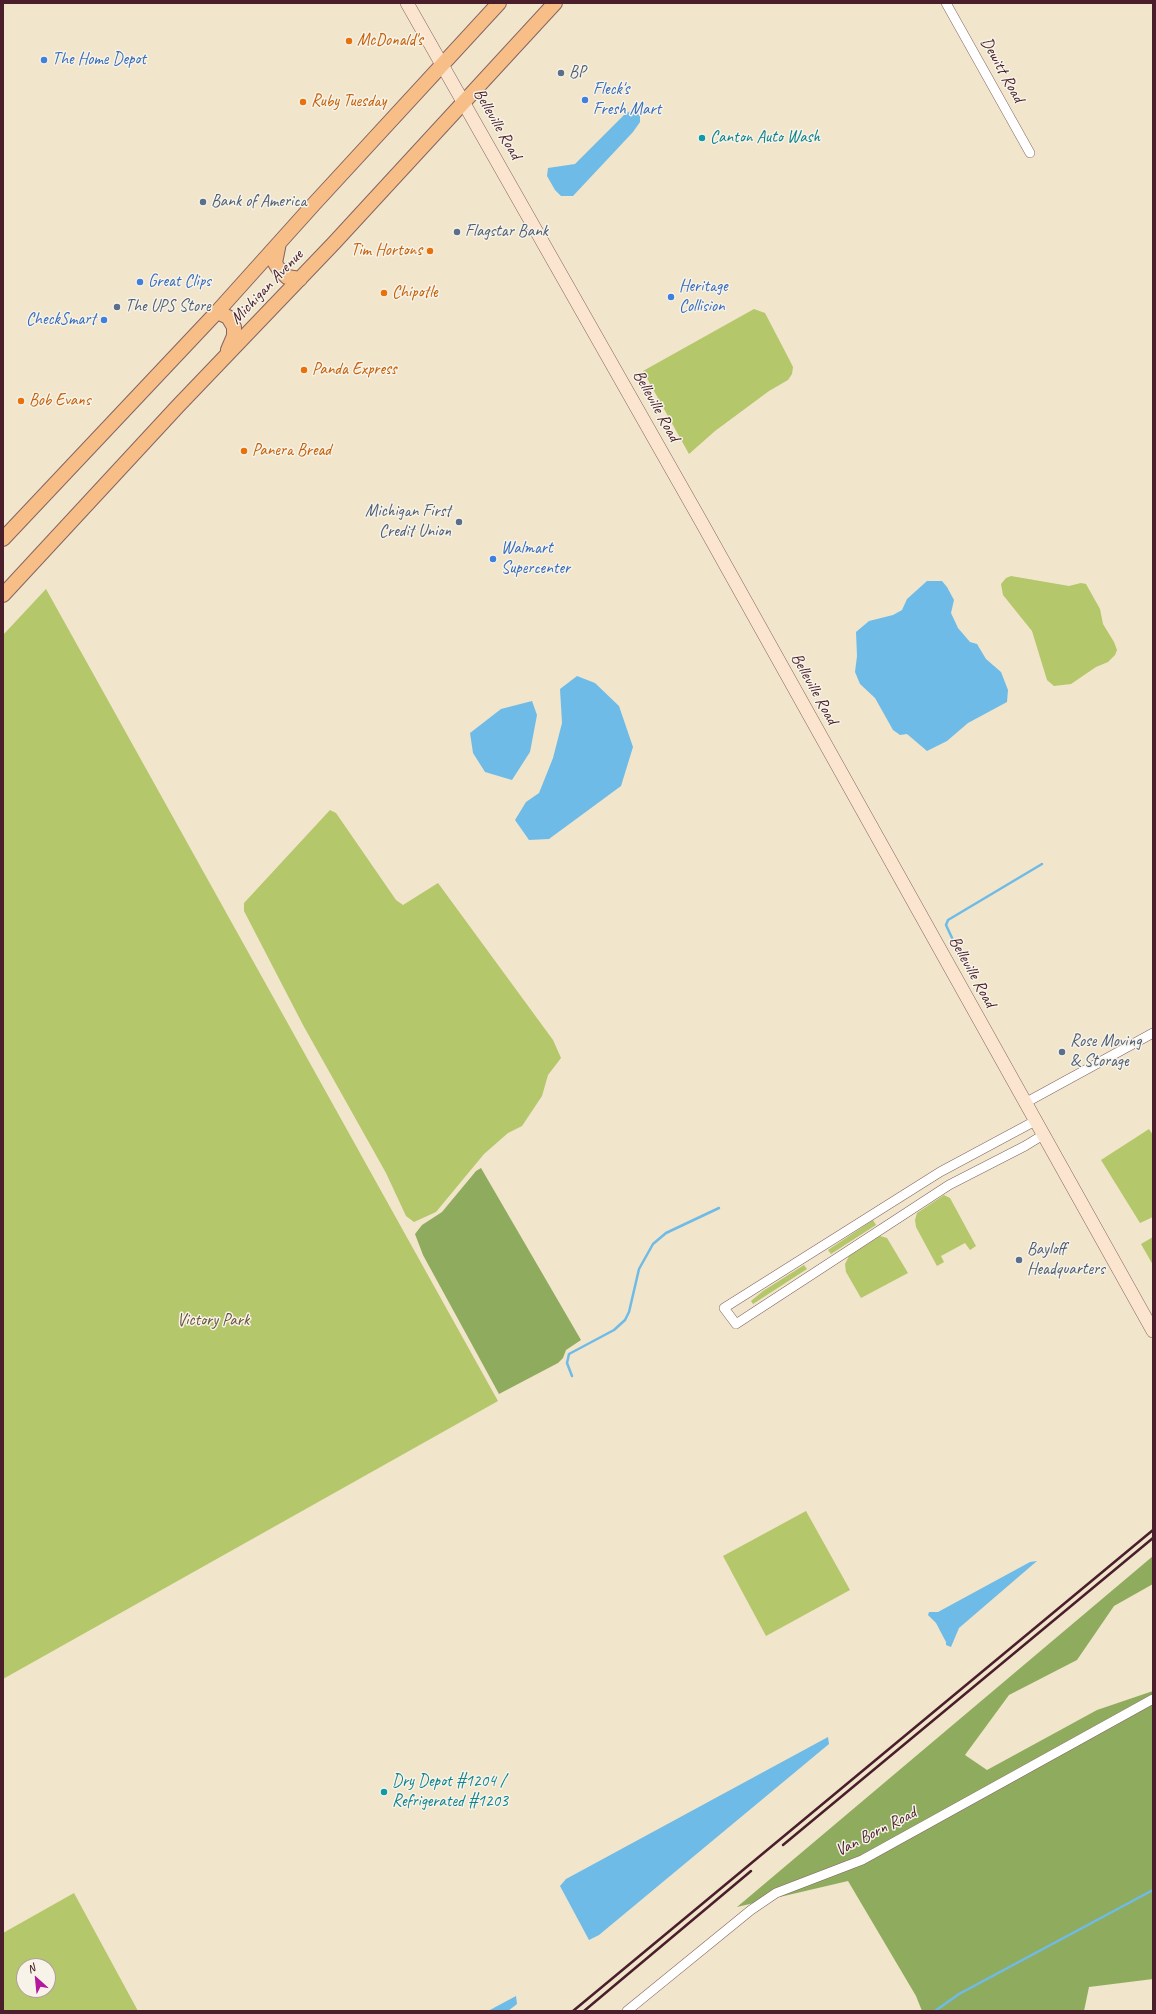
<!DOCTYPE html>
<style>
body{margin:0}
#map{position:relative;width:1156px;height:2014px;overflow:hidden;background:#f1e5cb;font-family:Caveat,sans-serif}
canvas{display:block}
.frame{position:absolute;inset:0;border:4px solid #4a1f2b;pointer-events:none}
.north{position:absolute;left:16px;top:1958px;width:40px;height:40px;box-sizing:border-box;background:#f7f3e8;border:1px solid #b29e9c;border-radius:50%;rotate:333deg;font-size:11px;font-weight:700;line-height:16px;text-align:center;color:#4a1f2b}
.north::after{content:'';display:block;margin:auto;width:14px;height:18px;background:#b5179e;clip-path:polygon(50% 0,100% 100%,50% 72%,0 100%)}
</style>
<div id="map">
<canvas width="1156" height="2014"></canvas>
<div class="frame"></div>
<div class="north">N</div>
</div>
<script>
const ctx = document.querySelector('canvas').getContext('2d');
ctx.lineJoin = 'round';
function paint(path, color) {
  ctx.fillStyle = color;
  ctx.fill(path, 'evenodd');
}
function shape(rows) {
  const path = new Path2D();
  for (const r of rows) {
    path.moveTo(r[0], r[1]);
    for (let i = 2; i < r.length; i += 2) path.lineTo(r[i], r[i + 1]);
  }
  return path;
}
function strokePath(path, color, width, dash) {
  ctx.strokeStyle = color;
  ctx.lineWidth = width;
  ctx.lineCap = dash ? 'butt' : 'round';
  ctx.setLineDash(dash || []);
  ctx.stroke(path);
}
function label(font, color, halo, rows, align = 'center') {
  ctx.font = font + ' Caveat,sans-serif';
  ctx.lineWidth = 3;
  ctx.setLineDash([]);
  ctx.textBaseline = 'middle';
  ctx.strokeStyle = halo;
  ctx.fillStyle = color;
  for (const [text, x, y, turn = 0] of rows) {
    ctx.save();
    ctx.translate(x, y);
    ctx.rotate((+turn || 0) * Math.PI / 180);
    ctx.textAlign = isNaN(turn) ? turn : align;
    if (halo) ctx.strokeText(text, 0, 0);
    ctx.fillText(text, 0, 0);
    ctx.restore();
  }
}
const green = shape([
 [754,309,765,313,789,359,793,367,792,374,788,380,769,391,715,431,689,454,643,371],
 [1011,576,1069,586,1081,583,1086,584,1100,609,1103,624,1114,642,1117,650,1115,655,1108,662,1096,667,1071,684,1054,686,1047,680,1032,631,1003,595,1001,584,1006,578],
 [46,589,498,1401,3,1679,3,635],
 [330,810,336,813,396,900,403,905,438,883,553,1040,561,1058,548,1075,542,1096,522,1126,508,1133,484,1154,436,1212,414,1222,406,1216,386,1173,303,1025,244,911,244,903],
 [1149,1129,1153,1135,1153,1217,1140,1223,1101,1160],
 [944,1195,950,1198,976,1246,970,1250,965,1243,941,1256,944,1262,937,1266,916,1227,915,1220,917,1213],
 [873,1220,876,1225,831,1254,828,1250],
 [880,1236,887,1238,908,1273,861,1298,846,1272,845,1264,849,1256],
 [1153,1237,1153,1265,1141,1244],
 [804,1265,807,1269,753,1304,751,1301,763,1291],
 [806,1511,850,1590,766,1636,723,1556],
 [74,1893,138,2011,3,2011,3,1933],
 [24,1966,48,1966,48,1990,24,1990]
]);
const forest = shape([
 [481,1168,581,1340,566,1350,563,1358,558,1363,499,1394,423,1255,415,1234,422,1225,442,1212,476,1171],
 [1153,1556,1153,1584,1114,1606,1077,1660,1009,1695,965,1755,987,1770,1097,1710,1153,1691,1153,1979,1089,1987,1084,2011,922,2011,916,1996,848,1881,737,1907]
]);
const water = shape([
 [634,110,640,116,640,122,633,132,573,196,561,196,555,190,547,176,548,168,575,164,626,113],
 [927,581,942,581,947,587,954,600,951,613,958,628,970,642,977,644,986,659,1001,672,1008,690,1007,702,968,723,947,741,927,751,907,734,900,735,893,730,875,698,860,684,855,672,857,656,856,632,869,621,893,615,902,610,907,599],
 [577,676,595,683,619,706,633,747,621,786,549,839,529,840,515,820,526,802,539,793,553,758,562,723,560,689],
 [532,701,537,715,530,752,512,780,485,772,473,753,470,733,501,709],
 [1037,1561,959,1628,951,1647,946,1645,946,1642,936,1623,928,1615,929,1612,938,1612,1030,1562],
 [828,1737,829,1744,599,1935,589,1940,560,1886,566,1879],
 [516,1996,517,2004,508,2011,488,2011]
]);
const stream = shape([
 [953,940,946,925,948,920,1042,864],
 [572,1376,567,1363,569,1354,614,1330,625,1320,629,1312,639,1269,653,1244,666,1233,719,1208],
 [935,2011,959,1994,1153,1890]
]);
const minor = shape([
 [946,3,1030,153],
 [1025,1103,1153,1033],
 [1035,1121,940,1172,724,1308,736,1324,949,1185,1025,1146,1043,1135],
 [627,2011,751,1910,776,1893,862,1860,1153,1699]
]);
const secondary = shape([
 [407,3,702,523,1153,1331]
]);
const primary = shape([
 [279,243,275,263,278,268,287,277,300,279],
 [217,312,228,317,234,327,234,336,228,350],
 [3,539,217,312,314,204,499,3],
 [3,595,178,406,334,243,555,3]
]);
const rail = shape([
 [783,1845,1153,1538],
 [573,2011,1153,1530],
 [584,2011,751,1871]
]);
const markers = [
 [349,41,4,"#e8710a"],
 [44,60,4,"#3f7fe0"],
 [561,73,4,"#5c6f8a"],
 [585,100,4,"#3f7fe0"],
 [303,102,4,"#e8710a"],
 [702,138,4,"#0f9aa8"],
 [203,202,4,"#5c6f8a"],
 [457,232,4,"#5c6f8a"],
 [430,251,4,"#e8710a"],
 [140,282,4,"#3f7fe0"],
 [384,293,4,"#e8710a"],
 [671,297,4,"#3f7fe0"],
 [117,307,4,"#5c6f8a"],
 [104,320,4,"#3f7fe0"],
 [304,370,4,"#e8710a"],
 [21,401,4,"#e8710a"],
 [244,451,4,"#e8710a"],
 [459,522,4,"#5c6f8a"],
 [493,559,4,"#3f7fe0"],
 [1062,1052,4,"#5c6f8a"],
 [1019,1260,4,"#5c6f8a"],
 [384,1792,4,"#0f9aa8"]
];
const foodNames = [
 ["McDonald's",357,41],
 ["Ruby Tuesday",311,102],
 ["Tim Hortons",422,251,"right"],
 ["Chipotle",392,293],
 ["Panda Express",312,370],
 ["Bob Evans",29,401],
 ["Panera Bread",252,451]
];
const shopNames = [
 ["The Home Depot",52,60],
 ["Fleck's",593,90],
 ["Fresh Mart",593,110],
 ["Great Clips",148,282],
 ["Heritage",679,287],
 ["Collision",679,307],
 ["CheckSmart",96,320,"right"],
 ["Walmart",501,549],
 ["Supercenter",501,569]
];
const streetNames = [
 ["Dewitt Road",1002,70,61],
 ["Belleville Road",497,124,60],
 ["Michigan Avenue",267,287,-46],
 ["Belleville Road",656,406,61],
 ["Belleville Road",814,689,61],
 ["Belleville Road",972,972,61],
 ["Van Born Road",876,1832,-27]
];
const serviceNames = [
 ["BP",569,73],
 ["Bank of America",211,202],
 ["Flagstar Bank",465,232],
 ["The UPS Store",125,307],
 ["Michigan First",451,512,"right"],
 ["Credit Union",451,532,"right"],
 ["Rose Moving",1070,1042],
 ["& Storage",1070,1062],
 ["Bayloff",1027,1250],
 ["Headquarters",1027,1270]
];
const cultureNames = [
 ["Canton Auto Wash",710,138],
 ["Dry Depot #1204 /",392,1782],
 ["Refrigerated #1203",392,1802]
];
const parkNames = [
 ["Victory Park",213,1321]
];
paint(green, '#b4c76a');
paint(forest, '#8fac5e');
paint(water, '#6fbbe8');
strokePath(stream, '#6fbbe8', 2.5);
strokePath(minor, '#846463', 10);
strokePath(secondary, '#846463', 14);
strokePath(primary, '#846463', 16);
strokePath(minor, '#fff', 9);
strokePath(secondary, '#fce5cf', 13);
strokePath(primary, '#f7be87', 14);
strokePath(rail, '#4a1f2b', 2.5);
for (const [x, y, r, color] of markers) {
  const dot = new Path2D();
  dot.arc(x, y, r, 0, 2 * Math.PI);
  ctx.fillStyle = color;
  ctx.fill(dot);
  strokePath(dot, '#f7f3e8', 1.5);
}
label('17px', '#c56008', '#f7f3e8', foodNames, 'left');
label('17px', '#366cbe', '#f7f3e8', shopNames, 'left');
label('17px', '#4a1f2b', '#f7f3e8', streetNames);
label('17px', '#4e5e75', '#f7f3e8', serviceNames, 'left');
label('17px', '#0d838f', '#f7f3e8', cultureNames, 'left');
label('17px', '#6a513e', '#f7f3e8', parkNames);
</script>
